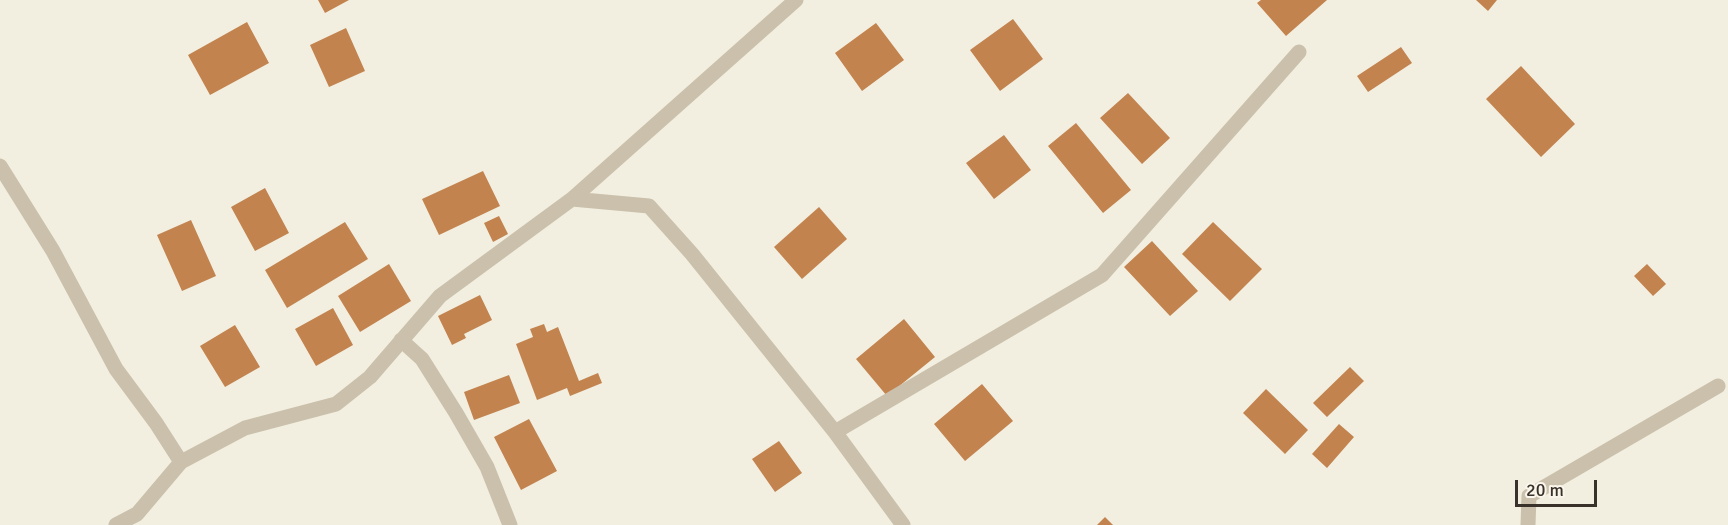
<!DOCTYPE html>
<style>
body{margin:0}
#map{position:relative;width:1728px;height:525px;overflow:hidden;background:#f2eee0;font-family:Signika,sans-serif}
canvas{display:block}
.scale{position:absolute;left:1515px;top:480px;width:82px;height:27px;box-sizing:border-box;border:3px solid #39322a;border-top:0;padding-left:8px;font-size:18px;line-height:21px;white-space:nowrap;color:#39322a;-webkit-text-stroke:4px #faf6ec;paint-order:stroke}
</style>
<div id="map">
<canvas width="1728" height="525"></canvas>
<div class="scale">20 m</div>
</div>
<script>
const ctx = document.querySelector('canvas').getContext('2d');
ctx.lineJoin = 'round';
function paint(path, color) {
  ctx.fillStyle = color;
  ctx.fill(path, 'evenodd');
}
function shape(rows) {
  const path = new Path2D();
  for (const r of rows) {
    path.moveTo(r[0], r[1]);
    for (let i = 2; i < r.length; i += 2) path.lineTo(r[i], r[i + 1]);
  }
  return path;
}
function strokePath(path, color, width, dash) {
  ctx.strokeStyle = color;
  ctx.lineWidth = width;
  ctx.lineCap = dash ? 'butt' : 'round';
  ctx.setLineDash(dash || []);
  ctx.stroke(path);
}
const building = shape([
 [318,0,349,0,325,13],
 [1261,0,1327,0,1286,36,1257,3],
 [1476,0,1497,0,1488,11],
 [1013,19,1043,59,1000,91,970,50],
 [247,22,269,63,210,95,188,55],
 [876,23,904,60,862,91,835,53],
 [346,28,365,71,329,87,310,45],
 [1401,47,1412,63,1368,92,1357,76],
 [1521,66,1575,124,1541,157,1486,99],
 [1128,93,1170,138,1142,164,1100,118],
 [1076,123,1131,190,1103,213,1048,146],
 [1004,135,1031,170,994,199,966,163],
 [483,171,500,206,439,235,422,199],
 [265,188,289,233,255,251,231,207],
 [819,207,847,239,802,279,774,247],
 [499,216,508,234,493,242,484,223],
 [191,220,216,276,182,291,157,235],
 [345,222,368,259,287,308,265,270],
 [1213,222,1262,269,1230,301,1182,254],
 [1152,241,1198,291,1170,316,1124,267],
 [389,264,411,301,360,332,338,296],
 [1647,264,1666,284,1653,296,1634,276],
 [480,295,492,320,464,334,466,338,452,345,438,316],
 [333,308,353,345,316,366,295,329],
 [904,319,935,357,887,396,856,359],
 [544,324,547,332,558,327,579,381,598,373,602,383,570,396,567,388,537,400,516,344,533,337,530,329],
 [235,325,260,367,225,387,200,346],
 [1350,367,1364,381,1327,417,1313,403],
 [509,375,520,403,474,420,464,392],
 [982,384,1013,421,965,461,934,424],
 [1266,389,1308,430,1285,454,1243,413],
 [529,419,557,471,521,490,494,437],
 [1339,424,1354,437,1327,468,1312,454],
 [779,441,802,473,775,492,752,459],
 [1105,517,1113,525,1097,525]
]);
const minor = shape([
 [0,166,53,251,116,369,156,423,181,462],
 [572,199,649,206,692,254,835,432,903,525],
 [401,340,422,359,456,413,487,467,510,525],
 [835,432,1102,275,1299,52],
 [116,525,137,514,181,462,245,428,336,404,370,377,440,296,572,199,796,0],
 [1528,525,1529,496,1718,386]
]);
paint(building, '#c2834e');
strokePath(minor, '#cac0ab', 15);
</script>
